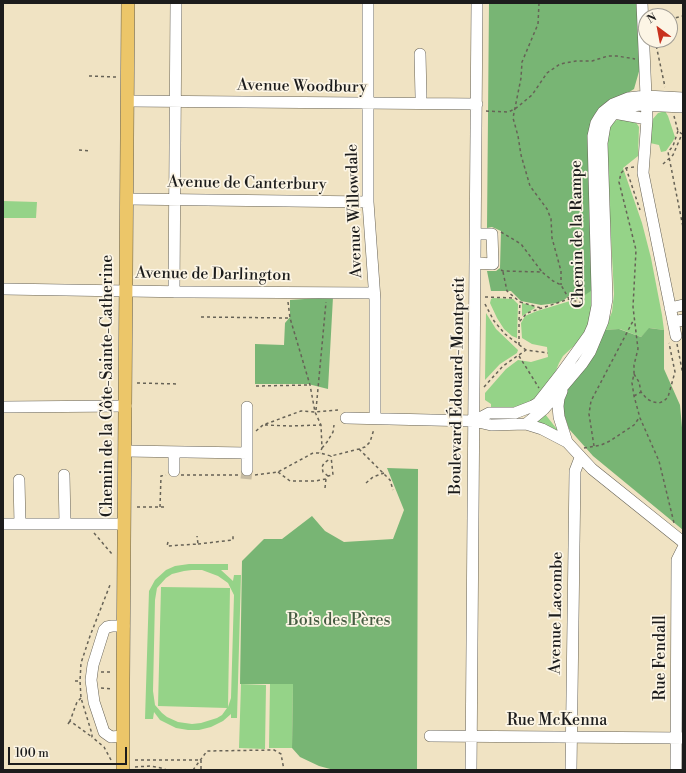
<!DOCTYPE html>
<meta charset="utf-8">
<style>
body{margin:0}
#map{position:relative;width:686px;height:773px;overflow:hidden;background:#f0e3c3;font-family:"Libre Bodoni",serif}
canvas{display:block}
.frame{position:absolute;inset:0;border:4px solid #1c1c1c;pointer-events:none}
.north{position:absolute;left:638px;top:8px;width:40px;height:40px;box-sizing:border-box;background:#fcf5e5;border:1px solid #a29e95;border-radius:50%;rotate:328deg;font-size:11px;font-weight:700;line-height:16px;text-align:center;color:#1c1c1c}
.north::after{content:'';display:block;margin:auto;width:14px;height:18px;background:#c8321e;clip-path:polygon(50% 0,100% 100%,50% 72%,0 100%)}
.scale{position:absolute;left:8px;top:747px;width:119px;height:18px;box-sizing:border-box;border:2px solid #1c1c1c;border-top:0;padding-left:5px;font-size:12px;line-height:14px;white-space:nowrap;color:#1c1c1c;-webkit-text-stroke:3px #fcf5e5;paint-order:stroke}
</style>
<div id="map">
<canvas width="686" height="773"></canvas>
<div class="frame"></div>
<div class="north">N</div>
<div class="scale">100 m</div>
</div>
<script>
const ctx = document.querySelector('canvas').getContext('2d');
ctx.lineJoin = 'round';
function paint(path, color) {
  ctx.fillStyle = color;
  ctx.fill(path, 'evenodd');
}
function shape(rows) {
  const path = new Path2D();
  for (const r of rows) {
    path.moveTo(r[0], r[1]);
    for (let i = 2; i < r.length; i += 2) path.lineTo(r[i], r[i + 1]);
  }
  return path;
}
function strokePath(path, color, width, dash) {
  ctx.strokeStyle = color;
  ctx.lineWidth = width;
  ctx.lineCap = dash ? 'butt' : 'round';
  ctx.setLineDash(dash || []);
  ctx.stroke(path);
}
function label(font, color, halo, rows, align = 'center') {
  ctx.font = font + ' "Libre Bodoni",serif';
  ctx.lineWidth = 3.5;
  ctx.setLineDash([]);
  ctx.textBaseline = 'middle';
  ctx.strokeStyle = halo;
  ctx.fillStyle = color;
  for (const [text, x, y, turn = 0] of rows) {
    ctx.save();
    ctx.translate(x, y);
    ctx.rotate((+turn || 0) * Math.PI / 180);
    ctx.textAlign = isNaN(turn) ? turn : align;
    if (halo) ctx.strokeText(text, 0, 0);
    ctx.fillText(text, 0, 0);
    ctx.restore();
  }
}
const green = shape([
 [665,111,668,116,675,137,673,141,666,151,661,152,659,145,650,143,652,120,658,113],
 [618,119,635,121,639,127,638,156,623,168,642,223,651,258,662,315,664,330,650,328,641,337,620,329,604,330,612,312,614,294,606,142,609,129,613,123],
 [3,201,37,202,36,218,3,218],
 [593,290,593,304,586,331,577,343,563,356,559,363,555,373,537,396,531,401,523,405,514,407,491,407,491,404,485,400,485,393,506,369,518,360,531,362,548,357,547,347,532,344,522,338,521,323,525,316,537,311,570,301,577,304,581,309,583,295],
 [493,298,513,299,518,304,517,338,512,336,504,329,497,318,490,303,491,299],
 [522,303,534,306,535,308,522,316],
 [486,313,496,329,518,350,517,353,500,364,485,380],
 [545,414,560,433,536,423],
 [189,564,228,564,228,570,221,570,233,581,234,575,241,575,237,718,231,718,231,714,223,721,211,727,199,730,188,730,176,728,160,720,154,712,153,719,145,719,149,591,155,580,166,570,175,566],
 [192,570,202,570,218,576,228,583,234,595,231,698,228,707,230,588,161,587,158,706,227,708,222,715,217,718,201,723,192,724,178,722,167,717,162,713,155,705,153,691,155,600,157,588,166,578,172,574,184,571],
 [241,684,266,685,265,749,239,748],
 [270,684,293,684,292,748,269,748]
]);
const forest = shape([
 [489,3,638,3,640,68,634,89,626,94,611,100,593,290,578,299,570,295,564,300,557,303,541,305,521,301,511,291,491,291,487,271,496,271,500,268,501,231,492,227,487,228],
 [333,297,328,389,308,384,255,384,255,344,284,345,285,323,290,317,290,300],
 [649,328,664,330,664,369,680,405,683,439,683,530,593,456,569,429,564,414,564,401,566,392,604,330,619,329,641,337],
 [387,468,418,469,417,770,334,770,319,766,300,757,292,748,293,684,240,684,242,561,264,539,282,539,312,516,325,531,344,542,393,539,404,510]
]);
const minorTunnel = shape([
 [246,479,247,470]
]);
const path = shape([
 [539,3,538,24,522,62,521,78,513,118,518,136,521,155,530,186,547,209,551,219,552,238,561,271,561,285],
 [670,19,683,16],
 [655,40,665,87],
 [89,76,116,77],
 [486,111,508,112,515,109,532,95,547,73,560,64,576,61,592,61,608,56,617,56,635,59],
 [678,131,673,146,668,152,683,227],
 [79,150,90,151],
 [663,164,673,155,682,134,678,131,674,116],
 [634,167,626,168,621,173,619,182,636,250,633,307,638,349,634,365,634,374,632,383,634,396,640,418,659,461,674,523],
 [626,168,640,210],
 [501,232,521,244,542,272],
 [501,270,503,271,542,272,553,281,561,285,569,299],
 [503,272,507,291,520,302],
 [485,297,515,298],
 [288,302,290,318,310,385,315,412,321,425,322,448,320,453],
 [485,304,494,321,505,334,526,350],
 [201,317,290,318],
 [519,320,520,302,541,308],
 [677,344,683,375],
 [519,345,519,322,527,313,569,299,582,303],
 [519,356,539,388],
 [634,374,639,382,641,392,647,399,653,402,659,403,664,401,668,397,675,372,669,343],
 [137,383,179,384],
 [256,386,310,385],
 [484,387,503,366,526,350,548,353],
 [634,396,641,392],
 [316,410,326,302],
 [265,425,289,426,321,425],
 [256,431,263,425,301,411,315,412,338,410],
 [594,446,589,414,591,401,633,321],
 [322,448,327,442,333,432,334,425],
 [584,448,601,445,610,441,634,425,639,418],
 [359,449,390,480,393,490],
 [278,472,290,481,315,481,326,479],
 [181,475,240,475],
 [255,475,278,472,313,453,320,453,331,456,359,449,365,447,370,442,374,429],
 [328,476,323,472,322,467,324,463,330,459],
 [366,483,373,477,384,473],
 [325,488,326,479,328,476,333,475,331,456],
 [137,507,164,507],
 [160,507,161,476,166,475],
 [94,533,112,554],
 [168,542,167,546,198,544,197,536],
 [198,544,233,540,233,536],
 [101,672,111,672],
 [75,681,80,681],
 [101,688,112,689],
 [81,698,77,702,70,721,92,737],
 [68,724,70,721],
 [111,760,104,747,92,737,92,734,81,698,80,681,81,663,90,636,110,585,112,584],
 [135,760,201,760,201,770],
 [135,767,150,766,161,768,167,770],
 [193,770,207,751,274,750,281,754,284,770]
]);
const minor = shape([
 [368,3,368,202,375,300,375,418],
 [642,3,647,119,643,173,676,336],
 [420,54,421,97],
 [128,101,477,104],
 [614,113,647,119],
 [127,199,368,202],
 [476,263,493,264,492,234,476,234],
 [3,289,190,292,374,293],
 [174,292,176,3],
 [670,308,683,305],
 [673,322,683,320],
 [562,391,559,398,558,406,559,417,567,442],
 [3,407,126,406],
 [346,418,474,421,491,425,526,424,542,429,567,442,592,469,683,542],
 [474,421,489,413,515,413,533,406,538,403,560,375,589,335,593,326,597,306,597,291,593,136,596,123,599,118,603,112,613,104,628,98,646,96,683,98],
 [526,424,544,409,582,364,590,352,603,321,607,299,602,143,605,125,614,113,625,107,640,105,683,107],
 [125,451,247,453,247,407],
 [174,452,174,471],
 [247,470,247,453],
 [64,475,65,523],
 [19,480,20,524],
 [3,524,124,524],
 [123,736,111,737,104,732,94,702,91,680,93,665,104,630,107,627,112,626,124,626],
 [430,736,683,738],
 [471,770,477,3],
 [571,770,575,471,580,458],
 [676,770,677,560,683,548]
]);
const major = shape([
 [123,770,123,680,128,3]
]);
const streetNames = [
 ["Avenue Woodbury",302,87,1],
 ["Avenue de Canterbury",247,184,1],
 ["Avenue Willowdale",355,211,-92],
 ["Chemin de la Rampe",578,234,-91],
 ["Avenue de Darlington",213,275,1],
 ["Chemin de la Côte-Sainte-Catherine",108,386,-90],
 ["Boulevard Édouard-Montpetit",458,386,-89],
 ["Avenue Lacombe",557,613,-89],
 ["Rue Fendall",661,658,-90],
 ["Rue McKenna",557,721]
];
const parkNames = [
 ["Bois des Pères",339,621]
];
paint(green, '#95d388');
paint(forest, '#78b574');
strokePath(minorTunnel, '#c6bba2', 11, [11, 5.5]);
strokePath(minor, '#666256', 12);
strokePath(major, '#666256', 14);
strokePath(path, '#666256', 1.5, [3, 3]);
strokePath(minor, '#fff', 11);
strokePath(major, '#ecc669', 13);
label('16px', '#1c1c1c', '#fcf5e5', streetNames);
label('16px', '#465c42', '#fcf5e5', parkNames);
</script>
